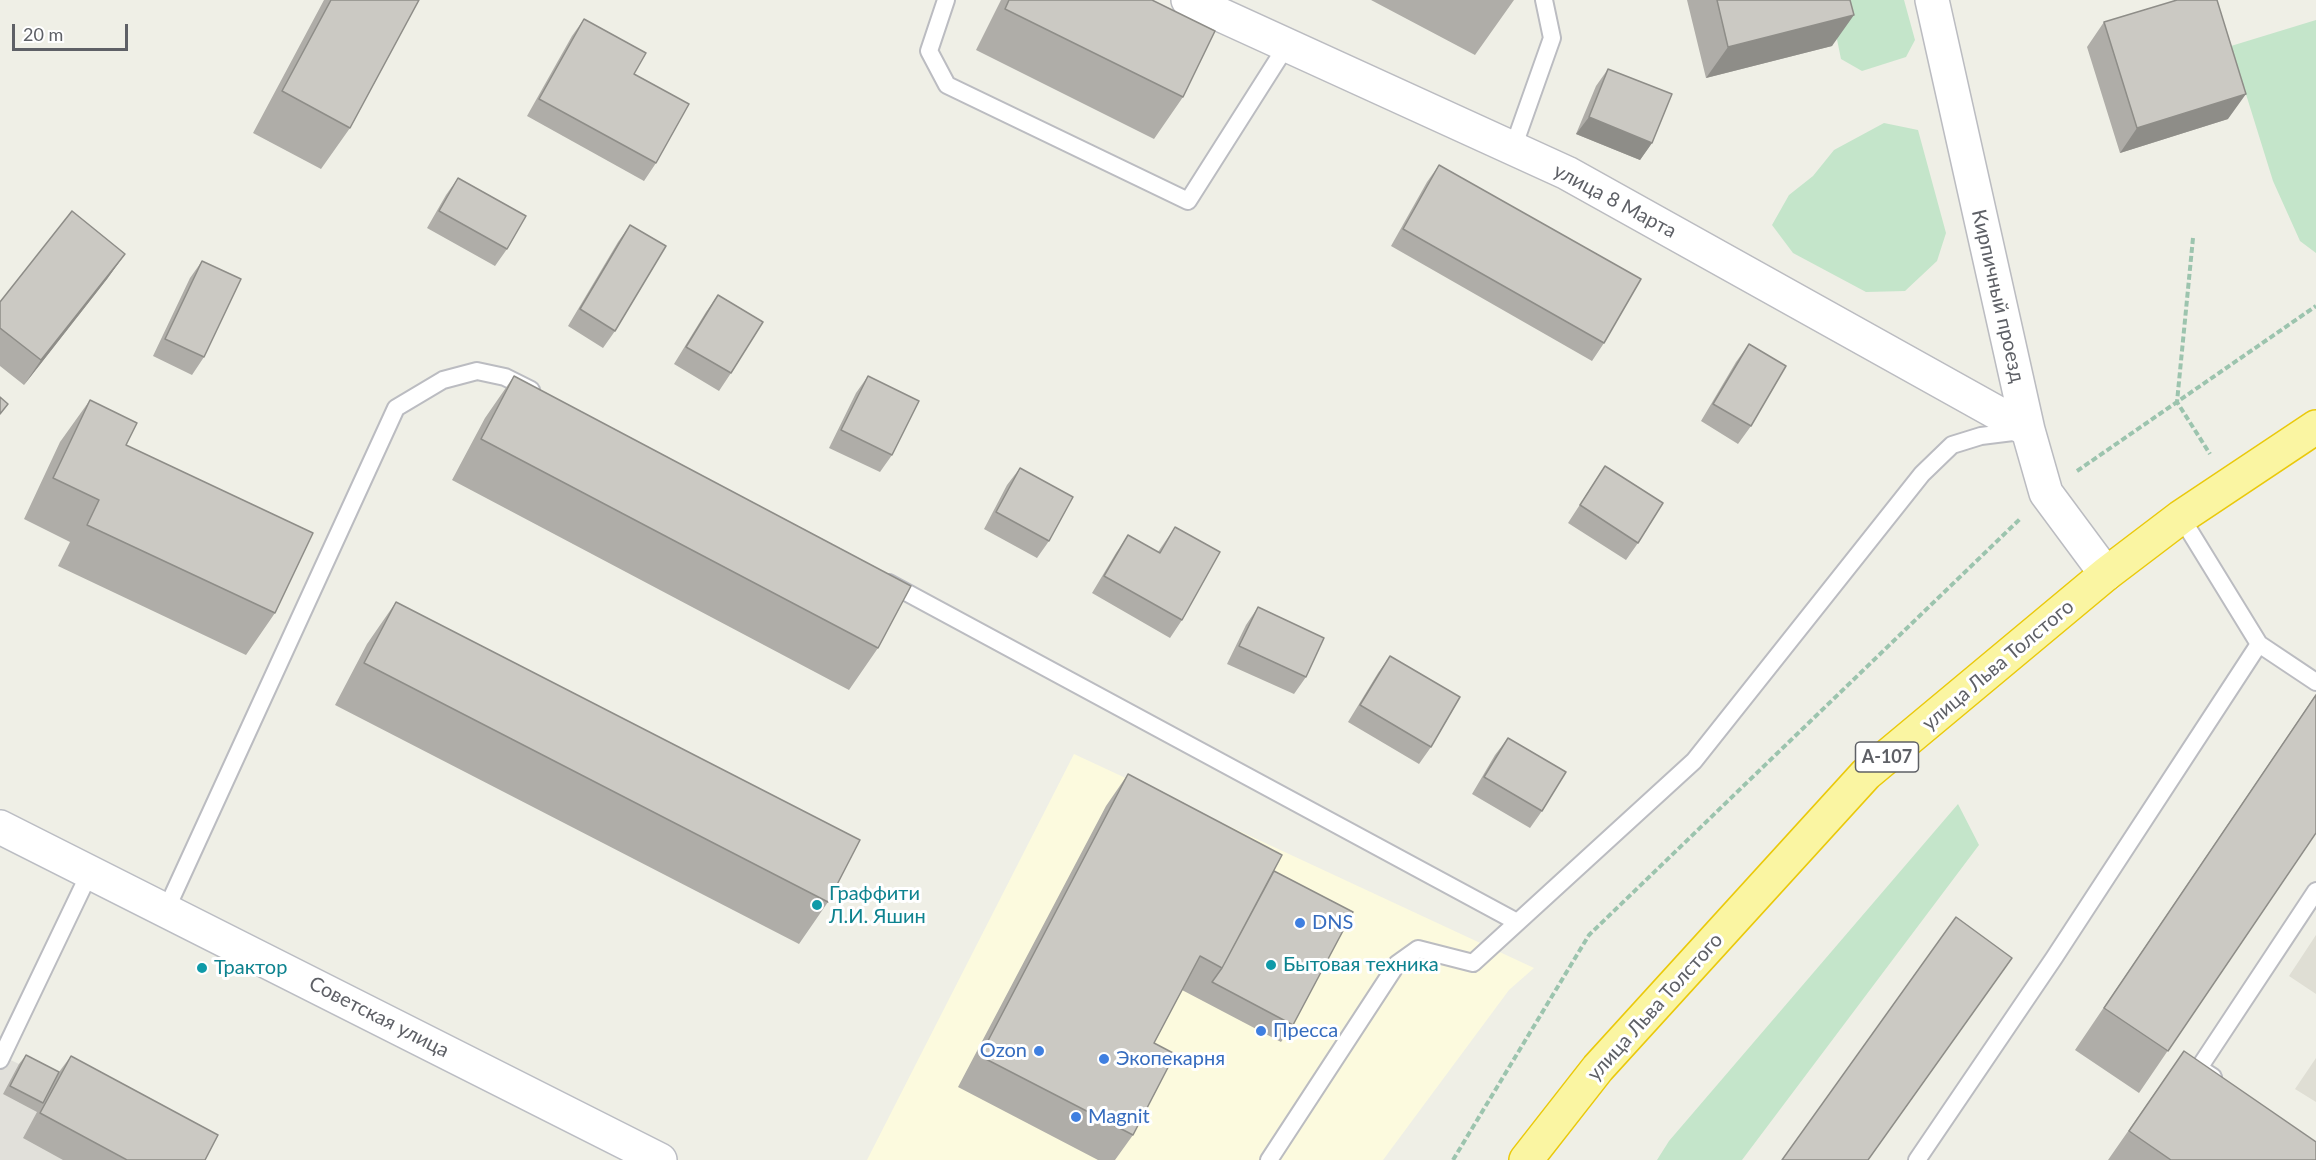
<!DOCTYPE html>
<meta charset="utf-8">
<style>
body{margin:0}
#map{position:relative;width:2316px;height:1160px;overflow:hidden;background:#efefe6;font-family:Lato,sans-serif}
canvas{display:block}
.scale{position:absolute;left:12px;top:24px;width:116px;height:27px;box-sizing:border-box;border:3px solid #5e6066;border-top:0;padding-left:8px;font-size:18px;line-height:21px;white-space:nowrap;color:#5e6066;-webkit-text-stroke:4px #fff;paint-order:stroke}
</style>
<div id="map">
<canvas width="2316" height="1160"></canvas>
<div class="scale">20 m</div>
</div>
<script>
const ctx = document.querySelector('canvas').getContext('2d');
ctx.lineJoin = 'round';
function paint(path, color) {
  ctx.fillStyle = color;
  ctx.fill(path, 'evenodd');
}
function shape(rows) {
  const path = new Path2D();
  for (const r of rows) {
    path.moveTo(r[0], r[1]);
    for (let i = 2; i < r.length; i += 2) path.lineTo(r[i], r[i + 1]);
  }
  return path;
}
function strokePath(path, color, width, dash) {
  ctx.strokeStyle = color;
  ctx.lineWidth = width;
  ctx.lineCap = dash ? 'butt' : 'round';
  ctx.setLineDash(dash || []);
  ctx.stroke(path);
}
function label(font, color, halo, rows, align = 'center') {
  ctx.font = font + ' Lato,sans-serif';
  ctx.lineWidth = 6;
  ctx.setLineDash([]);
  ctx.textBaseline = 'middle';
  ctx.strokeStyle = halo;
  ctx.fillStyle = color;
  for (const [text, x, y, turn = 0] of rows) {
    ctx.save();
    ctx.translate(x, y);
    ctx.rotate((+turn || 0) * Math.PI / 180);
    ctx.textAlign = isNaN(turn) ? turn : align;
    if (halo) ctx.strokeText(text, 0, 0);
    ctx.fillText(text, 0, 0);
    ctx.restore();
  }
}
const commercial = shape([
 [1074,754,1534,968,1509,990,1383,1160,867,1160]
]);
const industrial = shape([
 [0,1055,19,1064,201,1160,0,1160]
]);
const education = shape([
 [2316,935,2316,994,2289,976],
 [2316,1058,2316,1102,2295,1089]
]);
const green = shape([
 [1829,0,1904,0,1915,40,1906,57,1862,71,1841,59],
 [2316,20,2316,253,2300,241,2273,181,2231,46],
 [1884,123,1918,130,1946,233,1937,261,1905,291,1866,292,1793,253,1772,225,1789,195,1813,176,1834,150],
 [1958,804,1979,845,1742,1160,1657,1160,1669,1141]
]);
const path = shape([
 [2193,238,2177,402,2210,454],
 [2077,471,2316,306],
 [1453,1160,1589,935,2021,518]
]);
const service = shape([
 [946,0,929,51,947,85,1188,201,1287,45],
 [1513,148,1552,38,1544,0],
 [2181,517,2259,644,2316,682],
 [889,583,1517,922],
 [166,910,396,408,443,380,477,371,505,377,531,390],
 [0,1060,90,872],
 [2213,1077,2199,1068,2316,891],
 [1269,1160,1397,964,1418,949,1473,963,1694,761,1922,474,1952,445,1981,436,2021,431],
 [1917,1160,2054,958,2259,644]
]);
const minor = shape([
 [1188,0,1567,173,2028,430],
 [1932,0,2028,430,2046,493,2106,574]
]);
const secondary = shape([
 [0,827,660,1160]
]);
const trunk = shape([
 [1526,1160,1598,1068,1866,774,2106,574,2181,517,2316,427]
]);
const wall = shape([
 [324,0,419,0,350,128,321,169,253,133],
 [1001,0,1152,0,1183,97,1154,139,976,50],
 [1371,0,1514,0,1475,55],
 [1687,0,1850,0,1832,46,1706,78],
 [584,19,656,163,644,181,527,116,572,36],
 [2104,22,2228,119,2120,153,2087,47],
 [1608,69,1652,143,1640,160,1576,134,1596,86],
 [1439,165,1604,343,1592,361,1391,246,1427,182],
 [458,178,507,249,495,266,427,228,446,195],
 [630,225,615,331,603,348,568,326,618,242],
 [125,254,107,279,24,385,0,366,0,302],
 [202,261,204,357,192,375,153,356,190,278],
 [718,295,731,373,719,391,674,364,706,312],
 [1749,344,1751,426,1738,444,1701,421,1736,362],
 [514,376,878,648,849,690,452,480,485,418],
 [868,376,892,455,880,472,829,448,856,393],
 [90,400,126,445,275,613,246,655,58,566,70,542,24,519,60,442],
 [1605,466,1638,543,1626,560,1568,523],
 [1020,468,1049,541,1037,558,984,529,1007,485],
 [1175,527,1182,620,1170,638,1092,593,1116,553,1128,535,1158,552],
 [396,602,828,902,799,944,335,705,367,644],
 [1258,607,1306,677,1294,694,1227,664,1246,625],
 [1390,656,1431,747,1419,764,1348,722,1378,673],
 [2316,694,2316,833,2139,1093,2075,1050],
 [1508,738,1542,811,1530,828,1472,794,1495,755],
 [1128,774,1274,871,1293,1025,1281,1042,1182,990,1154,1043,1133,1135,1115,1160,1098,1160,958,1087,1106,806],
 [2184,1051,2316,1160,2108,1160],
 [26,1055,59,1072,71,1056,205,1160,63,1160,23,1138,37,1112,3,1094,19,1064]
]);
const shadedWall = shape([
 [1854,15,1832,46,1706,78,1728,47],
 [2246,94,2228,119,2120,153,2137,128],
 [1589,117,1652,143,1640,160,1576,134],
 [125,254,107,279,24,385,41,360]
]);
const building = shape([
 [331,0,419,0,350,128,282,91,331,0],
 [1009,0,1152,0,1215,31,1183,97,1005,9,1009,0],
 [1717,0,1850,0,1854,15,1728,47,1717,0],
 [2177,0,2217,0,2246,94,2137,128,2104,22,2177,0],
 [584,19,646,53,634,74,689,104,656,163,539,99,584,19],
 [1608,69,1672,94,1652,143,1589,117,1608,69],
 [1439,165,1641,279,1604,343,1403,229,1439,165],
 [458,178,526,216,507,249,439,211,458,178],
 [72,211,125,254,41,360,0,328,0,302,72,211],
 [630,225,666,246,615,331,580,309,630,225],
 [202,261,241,279,204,357,165,339,202,261],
 [718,295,763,322,731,373,686,347,718,295],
 [1749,344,1786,366,1751,426,1713,404,1749,344],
 [514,376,911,586,878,648,481,439,514,376],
 [868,376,919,401,892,455,841,430,868,376],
 [0,397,8,404,0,414,0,397],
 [90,400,137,423,126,445,313,533,275,613,87,525,99,500,53,478,90,400],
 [1605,466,1663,503,1638,543,1580,505,1605,466],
 [1020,468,1073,497,1049,541,996,512,1020,468],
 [1175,527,1220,552,1182,620,1104,576,1128,535,1160,553,1175,527],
 [396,602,860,840,828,902,364,663,396,602],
 [1258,607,1324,638,1306,677,1239,646,1258,607],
 [1390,656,1460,697,1431,747,1360,705,1390,656],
 [2316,695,2316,833,2168,1051,2104,1008,2316,695],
 [1508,738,1566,772,1542,811,1484,777,1508,738],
 [1128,774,1282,855,1222,968,1200,956,1154,1043,1175,1054,1133,1135,980,1056,1128,774],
 [1274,871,1353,912,1293,1025,1212,982,1222,968,1274,871],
 [1956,917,2012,958,1868,1160,1782,1160,1956,917],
 [2184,1051,2316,1142,2316,1160,2171,1160,2129,1131,2184,1051],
 [26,1055,59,1072,43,1103,10,1086,26,1055],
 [71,1056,218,1135,205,1160,127,1160,40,1113,71,1056]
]);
const markers = [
 [817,905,6,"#0f9aa8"],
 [1300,923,6,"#3f7fe0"],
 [1271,965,6,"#0f9aa8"],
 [202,968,6,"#0f9aa8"],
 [1261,1031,6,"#3f7fe0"],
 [1039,1051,6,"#3f7fe0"],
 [1104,1059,6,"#3f7fe0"],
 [1076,1117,6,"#3f7fe0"]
];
const shields = [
 [1887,757,63]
];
const shieldNames = [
 ["А-107",1887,757]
];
const streetNames = [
 ["улица 8 Марта",1615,201,28],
 ["Кирпичный проезд",1998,296,77],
 ["улица Льва Толстого",1998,665,-40],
 ["улица Льва Толстого",1655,1007,-48],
 ["Советская улица",379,1017,27]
];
const cultureNames = [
 ["Граффити",829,894],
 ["Л.И. Яшин",829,917],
 ["Бытовая техника",1283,965],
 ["Трактор",214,968]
];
const shopNames = [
 ["DNS",1312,923],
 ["Пресса",1273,1031],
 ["Ozon",1027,1051,"right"],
 ["Экопекарня",1116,1059],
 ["Magnit",1088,1117]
];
paint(commercial, '#fcfade');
paint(industrial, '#e1e0da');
paint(education, '#dfded4');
paint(green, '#c4e5ca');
strokePath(service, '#bbbcc1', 20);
strokePath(minor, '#bbbcc1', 36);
strokePath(secondary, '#bbbdc3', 36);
strokePath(trunk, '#eac90b', 36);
strokePath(path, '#9cc4ae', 4, [6, 3]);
strokePath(service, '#fff', 16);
strokePath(minor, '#fff', 33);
strokePath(secondary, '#fff', 33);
strokePath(trunk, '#faf5a2', 33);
paint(wall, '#afada8');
paint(shadedWall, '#8e8d88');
paint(building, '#cbc9c3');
strokePath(building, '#8e8d88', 1.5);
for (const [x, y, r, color] of markers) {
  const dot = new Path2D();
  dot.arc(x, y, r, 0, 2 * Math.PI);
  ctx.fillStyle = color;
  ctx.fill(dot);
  strokePath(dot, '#fff', 2);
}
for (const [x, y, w] of shields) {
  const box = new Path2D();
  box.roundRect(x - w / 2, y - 15, w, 30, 4.5);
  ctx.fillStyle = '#fff';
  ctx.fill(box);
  strokePath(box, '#5e6066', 1.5);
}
label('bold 18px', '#5e6066', null, shieldNames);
label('20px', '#5e6066', '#fff', streetNames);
label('20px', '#0d838f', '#fff', cultureNames, 'left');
label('20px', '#366cbe', '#fff', shopNames, 'left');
</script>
